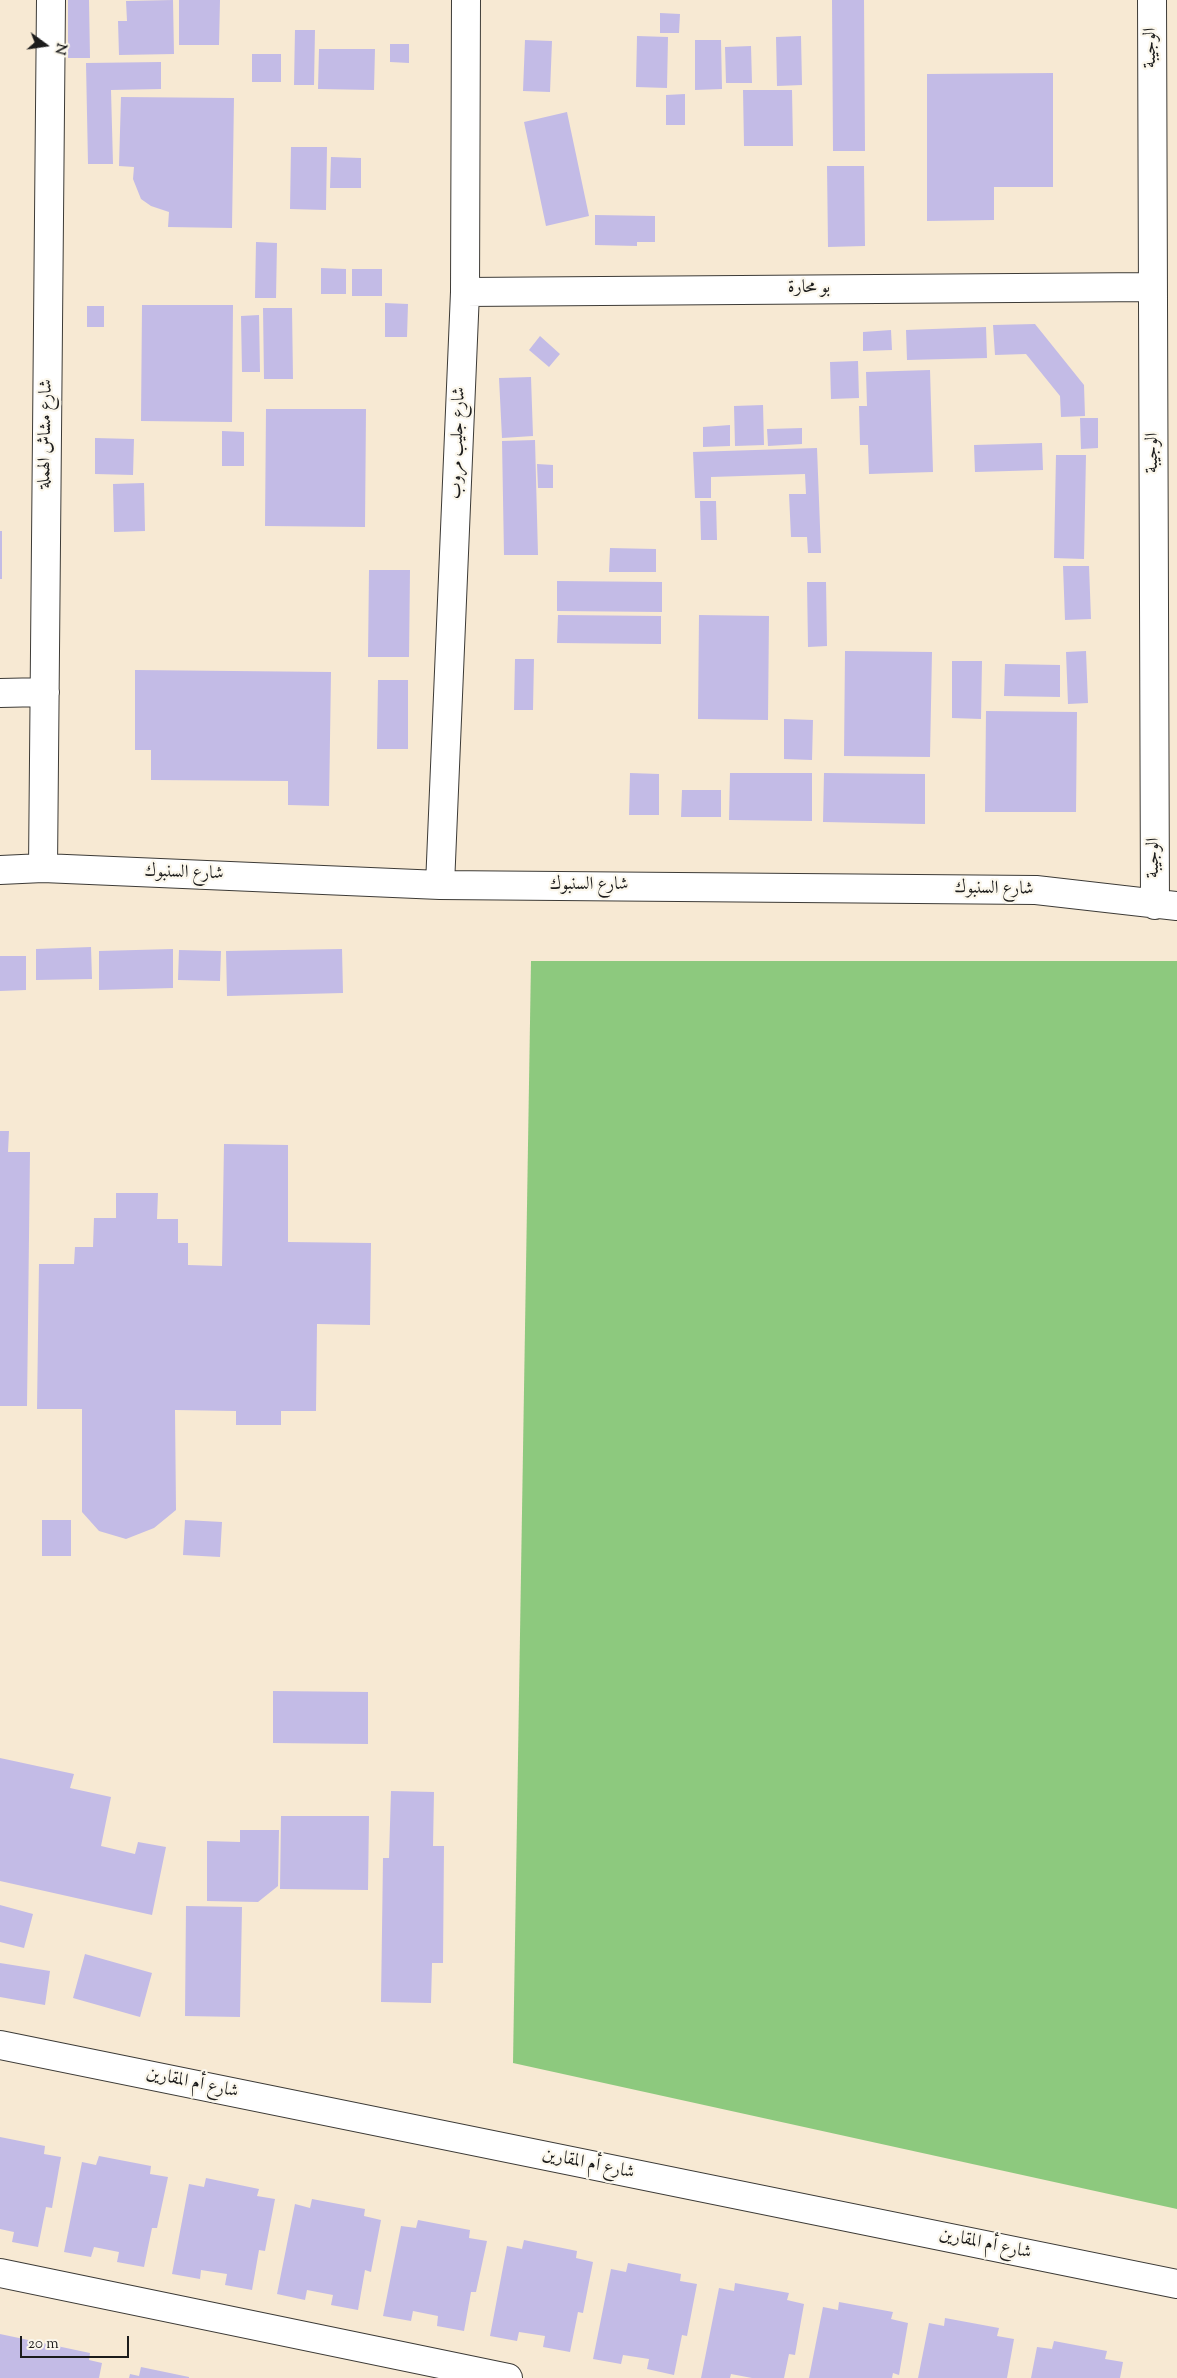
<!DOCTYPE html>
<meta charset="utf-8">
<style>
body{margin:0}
#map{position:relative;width:1177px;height:2378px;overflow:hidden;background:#f7e9d3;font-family:"Sorts Mill Goudy",serif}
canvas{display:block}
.north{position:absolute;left:20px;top:20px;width:50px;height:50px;-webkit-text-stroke:4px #fbf7ec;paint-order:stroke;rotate:104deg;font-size:14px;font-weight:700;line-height:20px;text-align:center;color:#1c1c1c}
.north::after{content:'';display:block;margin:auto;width:18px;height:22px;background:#1c1c1c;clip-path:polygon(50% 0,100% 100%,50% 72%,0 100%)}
.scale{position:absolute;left:20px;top:2336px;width:109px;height:22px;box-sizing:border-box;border:2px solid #1c1c1c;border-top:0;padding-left:6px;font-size:15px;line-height:18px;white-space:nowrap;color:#1c1c1c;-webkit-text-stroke:4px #fbf7ec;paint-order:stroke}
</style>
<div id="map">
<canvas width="1177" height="2378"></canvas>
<div class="north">N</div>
<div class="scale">20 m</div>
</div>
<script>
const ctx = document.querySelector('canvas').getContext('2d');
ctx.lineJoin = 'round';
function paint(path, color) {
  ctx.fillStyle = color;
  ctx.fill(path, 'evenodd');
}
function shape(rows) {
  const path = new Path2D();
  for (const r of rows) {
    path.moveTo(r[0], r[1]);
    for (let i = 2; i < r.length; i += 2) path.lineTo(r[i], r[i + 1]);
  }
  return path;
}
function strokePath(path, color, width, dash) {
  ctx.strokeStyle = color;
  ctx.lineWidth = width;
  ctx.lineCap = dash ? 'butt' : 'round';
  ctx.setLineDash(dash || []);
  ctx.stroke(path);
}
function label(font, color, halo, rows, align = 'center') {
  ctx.font = font + ' "Sorts Mill Goudy",Amiri,serif';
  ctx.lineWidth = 4.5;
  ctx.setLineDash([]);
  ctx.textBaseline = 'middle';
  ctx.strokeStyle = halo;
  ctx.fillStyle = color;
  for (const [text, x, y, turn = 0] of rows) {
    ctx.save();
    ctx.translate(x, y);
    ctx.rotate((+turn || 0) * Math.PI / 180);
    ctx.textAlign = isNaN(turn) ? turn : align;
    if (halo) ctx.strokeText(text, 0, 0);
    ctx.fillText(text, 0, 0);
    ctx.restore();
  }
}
const green = shape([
 [531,961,1177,961,1177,2209,513,2063]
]);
const building = shape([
 [68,0,89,0,90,58,68,58],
 [173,0,174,54,119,55,118,21,127,21,126,1],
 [179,0,220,0,219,45,179,45],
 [832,0,864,0,865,151,833,151],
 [660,13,680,14,679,33,660,33],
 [295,30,315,30,314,85,294,85],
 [637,36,668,37,667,88,636,87],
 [801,36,802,85,777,86,776,37],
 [525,40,552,41,550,92,523,91],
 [695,40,721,40,722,89,695,90],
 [390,44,409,44,409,63,390,62],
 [751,46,752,83,726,83,725,47],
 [319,49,375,49,374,90,318,89],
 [252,54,281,54,281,82,252,82],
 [161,62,161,89,111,90,113,164,88,164,86,63],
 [1053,73,1053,187,994,187,994,220,927,221,927,74],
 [743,90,792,90,793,146,744,146],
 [685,94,685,125,666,125,666,95],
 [121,97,234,98,232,228,168,227,169,212,151,206,141,199,133,179,134,167,119,166],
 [567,112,589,216,546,226,524,122],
 [291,147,327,147,326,210,290,209],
 [331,157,361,158,361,188,330,188],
 [827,166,864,166,865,246,828,247],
 [595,215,655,216,655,242,637,242,637,246,595,245],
 [256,242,277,243,276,298,255,298],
 [321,268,346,269,346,294,321,294],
 [352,269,382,269,382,296,352,296],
 [385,303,408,304,407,337,385,337],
 [142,305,233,305,232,422,141,421],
 [87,306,104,306,104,327,87,327],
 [263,308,292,308,293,379,264,379],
 [259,315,260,372,242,372,241,316],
 [1035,324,1084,385,1085,416,1061,417,1060,396,1026,354,995,355,993,325],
 [986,327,987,358,907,360,906,330],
 [891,330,892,350,863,351,863,332],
 [540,336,560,354,549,367,529,350],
 [858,361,859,398,831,399,830,362],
 [930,370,933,472,869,474,868,445,860,445,859,406,867,406,866,372],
 [531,377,533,436,502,438,499,378],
 [763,405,764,445,735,446,734,406],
 [266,409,366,409,365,527,265,526],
 [1080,418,1098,418,1098,448,1081,449],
 [730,425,730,446,703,447,703,427],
 [802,428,802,444,768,446,767,429],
 [222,431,244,432,244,466,222,466],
 [95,438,134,439,133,475,95,474],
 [535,440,538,555,504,555,502,441],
 [1042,443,1043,470,975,472,974,445],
 [817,448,821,553,808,553,807,537,791,537,789,494,806,494,805,474,711,477,711,498,695,498,693,452],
 [1056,455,1086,455,1084,559,1054,558],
 [537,464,553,465,553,488,538,488],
 [144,483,145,531,114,532,113,484],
 [700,501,716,501,717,540,701,540],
 [0,531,2,531,2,579,0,579],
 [610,548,656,549,656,572,609,572],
 [1063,566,1089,566,1091,619,1065,620],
 [369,570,410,570,409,657,368,657],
 [557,581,662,582,662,612,557,611],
 [807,582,826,582,827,646,808,647],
 [558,615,661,616,661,644,557,643],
 [699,615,769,616,768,720,698,719],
 [845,651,932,652,930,757,844,756],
 [1086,651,1088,703,1068,704,1066,652],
 [515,659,534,659,533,710,514,710],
 [952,661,982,661,981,719,952,718],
 [1005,664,1060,665,1060,697,1004,696],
 [135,670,331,672,329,806,288,805,288,781,151,780,151,750,135,750],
 [378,680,408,680,408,749,377,749],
 [986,711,1077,712,1076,812,985,812],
 [784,719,813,720,812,760,784,759],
 [630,773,659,774,659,815,629,815],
 [730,773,812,773,812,821,729,820],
 [824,773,925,774,925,824,823,822],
 [682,790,721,790,721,817,681,817],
 [91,947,92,979,36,980,36,949],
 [173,949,173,988,99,990,99,951],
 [342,949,343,993,227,996,226,951],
 [179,950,221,951,220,981,178,980],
 [0,956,26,956,26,990,0,991],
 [0,1131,9,1131,8,1152,30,1152,27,1406,0,1406],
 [224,1144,288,1145,288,1242,371,1243,370,1325,317,1324,316,1411,281,1411,281,1425,236,1425,236,1411,175,1410,176,1510,154,1528,126,1539,99,1531,82,1512,82,1409,37,1409,39,1264,74,1264,75,1247,93,1247,94,1218,116,1218,116,1193,158,1193,157,1219,178,1219,178,1243,188,1243,188,1265,222,1266],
 [42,1520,71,1520,71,1556,42,1556],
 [185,1520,222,1522,220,1557,183,1555],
 [273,1691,368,1692,368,1744,273,1743],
 [0,1758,74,1774,70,1788,111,1797,101,1846,135,1854,138,1842,166,1847,152,1915,0,1881],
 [391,1791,434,1792,433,1846,444,1846,443,1963,432,1963,431,2003,381,2002,383,1858,389,1858],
 [281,1816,369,1816,368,1890,280,1889],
 [240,1830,279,1830,278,1886,258,1902,207,1901,207,1841,240,1842],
 [0,1905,33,1914,24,1948,0,1942],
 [186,1906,242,1907,240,2017,185,2016],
 [85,1954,152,1973,140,2017,73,1998],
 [0,1963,50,1971,45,2005,0,1997],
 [0,2137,45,2146,44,2154,61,2157,52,2208,46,2207,38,2247,12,2242,14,2232,0,2229],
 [99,2156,151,2166,150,2174,168,2177,157,2228,152,2228,144,2267,117,2262,119,2252,94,2247,91,2257,64,2252,82,2162,96,2165],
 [206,2178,259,2189,257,2196,275,2199,265,2251,259,2250,252,2290,225,2285,227,2274,201,2270,200,2279,172,2274,189,2184,204,2187],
 [312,2199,365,2209,364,2216,381,2220,371,2272,365,2270,358,2310,331,2305,333,2295,307,2290,305,2300,277,2294,295,2204,310,2208],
 [418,2220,470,2230,469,2238,487,2241,476,2292,471,2292,464,2331,437,2326,438,2316,413,2311,411,2321,383,2316,401,2226,416,2228],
 [524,2240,577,2251,576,2258,593,2262,583,2313,578,2312,570,2352,543,2347,545,2336,519,2332,517,2341,490,2336,507,2246,522,2249],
 [628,2263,681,2274,680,2281,697,2284,687,2336,682,2335,674,2375,647,2369,649,2359,623,2355,621,2364,593,2359,611,2269,626,2272],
 [735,2283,789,2293,787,2300,804,2304,795,2355,789,2354,784,2378,752,2378,731,2374,730,2378,701,2378,719,2288,734,2291],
 [839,2302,893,2312,891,2319,908,2323,899,2375,893,2373,892,2378,809,2378,823,2307,838,2310],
 [945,2318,999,2328,997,2336,1014,2339,1007,2378,918,2378,929,2323,944,2326],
 [0,2334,90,2353,89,2360,102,2363,99,2378,0,2378],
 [1054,2341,1107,2351,1105,2359,1123,2362,1120,2378,1031,2378,1037,2347,1052,2349],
 [141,2367,189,2377,189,2378,129,2378,130,2374,139,2376]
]);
const minor = shape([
 [1152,0,1155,905],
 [465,292,1153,287],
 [0,693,45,692],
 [43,868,51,0],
 [0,870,43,868,440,885,1036,890,1177,906],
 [440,885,465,292,466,0],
 [0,2045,1177,2284],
 [0,2273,508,2378]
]);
const streetNames = [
 ["الوجيبة",1152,48,-90],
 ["بو محارة",809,289],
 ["شارع مشاش الهملة",47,434,-89],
 ["شارع جليب مروب",459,443,-88],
 ["الوجيبة",1154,453,-90],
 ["الوجيبة",1155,858,-90],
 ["شارع السنبوك",184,874,2],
 ["شارع السنبوك",589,886],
 ["شارع السنبوك",994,890,1],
 ["شارع أم المقارين",192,2084,12],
 ["شارع أم المقارين",588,2165,12],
 ["شارع أم المقارين",985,2245,12]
];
paint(green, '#8dc97e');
paint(building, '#c3bbe6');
strokePath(minor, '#3d3b37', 30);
strokePath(minor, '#fff', 28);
label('18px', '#1c1c1c', '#fbf7ec', streetNames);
</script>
